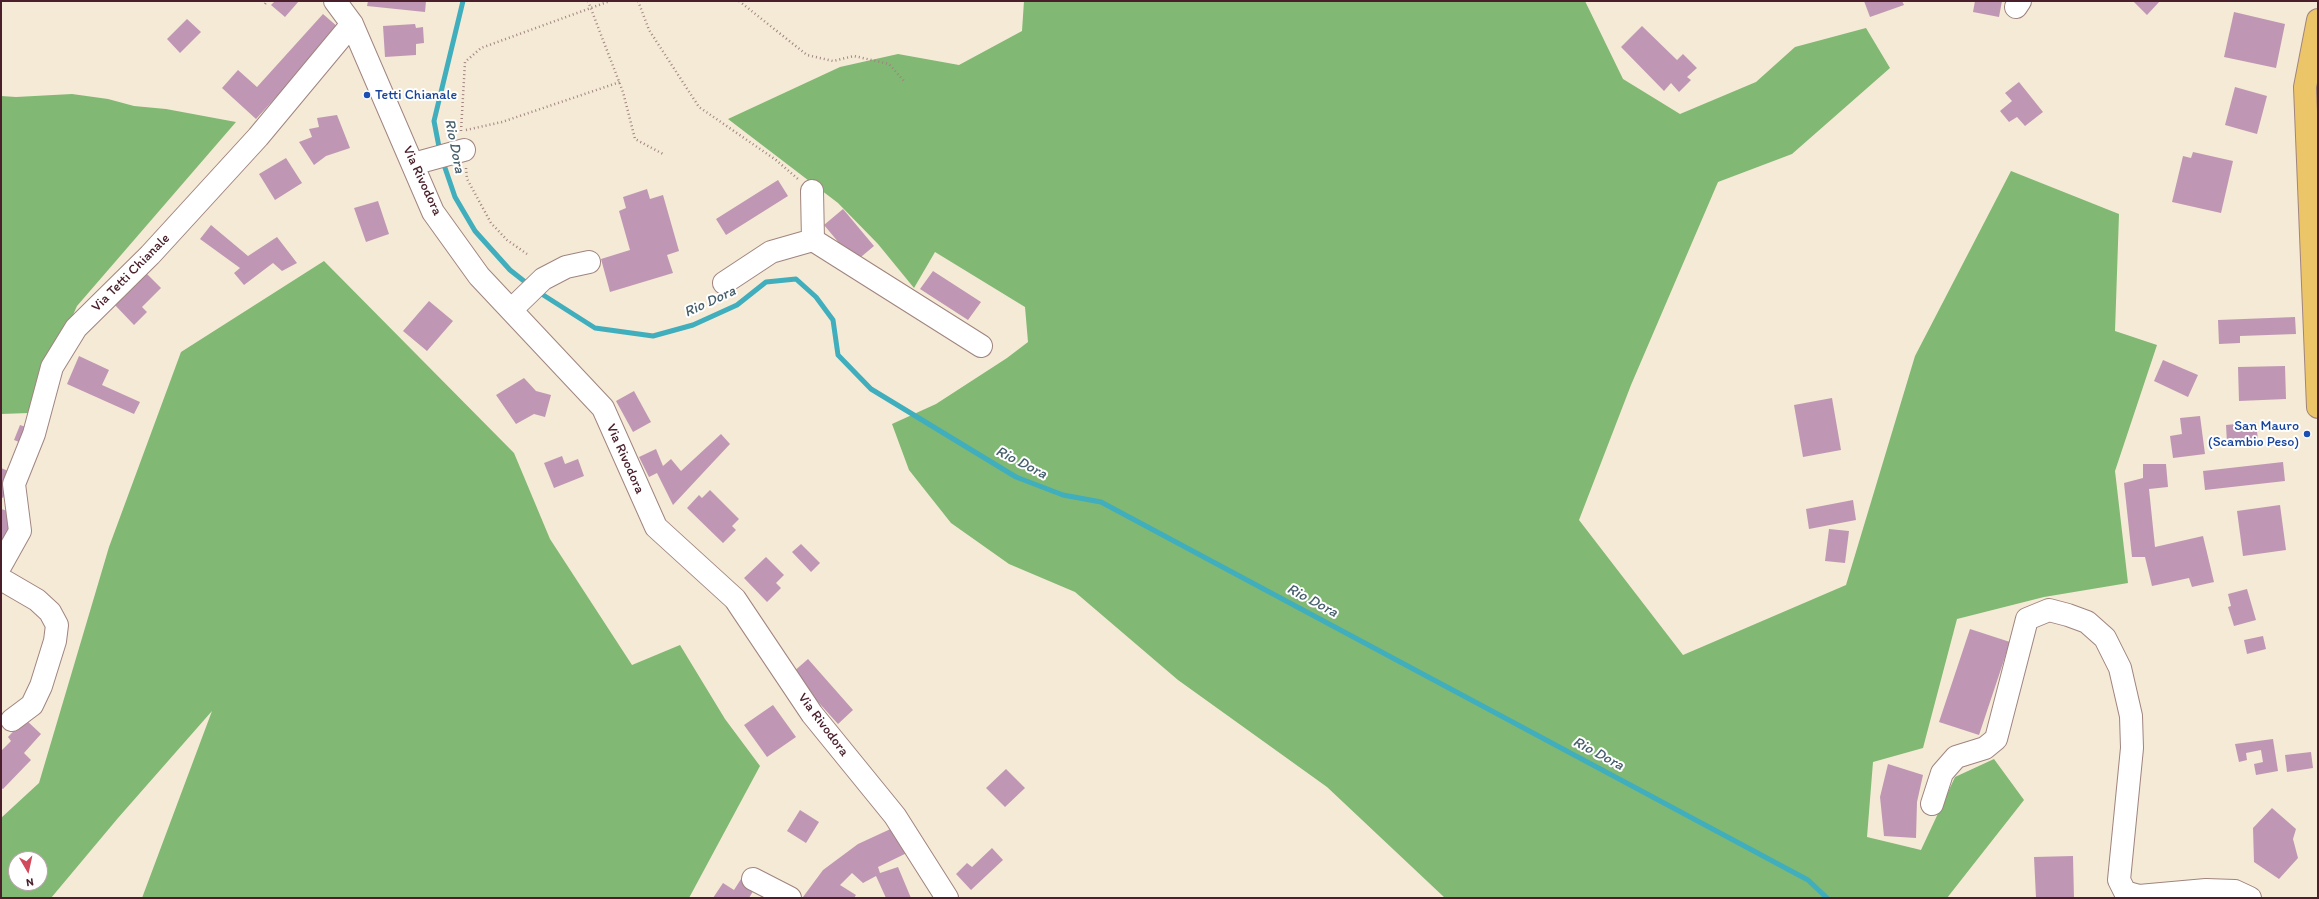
<!DOCTYPE html>
<style>
body{margin:0}
#map{position:relative;width:2319px;height:899px;overflow:hidden;background:#f5ead5;font-family:Itim,sans-serif}
canvas{display:block}
.frame{position:absolute;inset:0;border:2px solid #4a1f2b;pointer-events:none}
.north{position:absolute;left:8px;top:851px;width:40px;height:40px;box-sizing:border-box;background:#fff;border:1px solid #b7a5aa;border-radius:50%;rotate:171deg;font-size:11px;font-weight:700;line-height:16px;text-align:center;color:#4a1f2b}
.north::after{content:'';display:block;margin:auto;width:14px;height:18px;background:#d1495b;clip-path:polygon(50% 0,100% 100%,50% 72%,0 100%)}
</style>
<div id="map">
<canvas width="2319" height="899"></canvas>
<div class="frame"></div>
<div class="north">N</div>
</div>
<script>
const ctx = document.querySelector('canvas').getContext('2d');
ctx.lineJoin = 'round';
function paint(path, color) {
  ctx.fillStyle = color;
  ctx.fill(path, 'evenodd');
}
function shape(rows) {
  const path = new Path2D();
  for (const r of rows) {
    path.moveTo(r[0], r[1]);
    for (let i = 2; i < r.length; i += 2) path.lineTo(r[i], r[i + 1]);
  }
  return path;
}
function strokePath(path, color, width, dash) {
  ctx.strokeStyle = color;
  ctx.lineWidth = width;
  ctx.lineCap = dash ? 'butt' : 'round';
  ctx.setLineDash(dash || []);
  ctx.stroke(path);
}
function label(font, color, halo, rows, align = 'center') {
  ctx.font = font + ' Itim,sans-serif';
  ctx.lineWidth = 4;
  ctx.setLineDash([]);
  ctx.textBaseline = 'middle';
  ctx.strokeStyle = halo;
  ctx.fillStyle = color;
  for (const [text, x, y, turn = 0] of rows) {
    ctx.save();
    ctx.translate(x, y);
    ctx.rotate((+turn || 0) * Math.PI / 180);
    ctx.textAlign = isNaN(turn) ? turn : align;
    if (halo) ctx.strokeText(text, 0, 0);
    ctx.fillText(text, 0, 0);
    ctx.restore();
  }
}
const forest = shape([
 [1024,1,1585,1,1623,79,1680,114,1756,82,1795,47,1866,28,1890,68,1792,154,1718,182,1631,385,1579,520,1683,655,1846,585,1915,356,2011,171,2119,214,2115,331,2157,345,2115,471,2128,583,2044,597,1957,619,1923,748,1873,762,1867,837,1921,850,1955,777,1994,759,2024,800,1947,898,1445,898,1327,787,1178,680,1075,592,1009,564,951,523,909,470,892,424,936,404,1007,358,1028,342,1025,307,935,252,914,288,878,244,838,203,728,119,840,67,898,54,959,65,1022,31],
 [72,94,108,99,134,106,166,109,236,122,77,306,29,413,1,414,1,96,16,97],
 [324,261,514,453,550,539,632,665,680,645,725,719,760,766,689,898,142,898,212,711,118,818,51,898,1,898,1,818,39,783,109,547,181,352],
 [16,859,40,859,40,883,16,883]
]);
const stream = shape([
 [440,152,434,121,463,1],
 [443,162,455,197,475,231,510,270,529,285],
 [537,291,595,328,653,336,693,325,737,305,766,282,796,279,816,297,833,320,838,355,871,389,1016,477,1063,495,1101,502,1808,880,1827,898]
]);
const building = shape([
 [275,1,299,1,285,17,271,5],
 [368,1,426,1,425,12,367,6],
 [1864,1,1902,1,1904,5,1870,17],
 [1975,1,2002,1,1999,17,1973,12],
 [2133,1,2160,1,2147,15],
 [2234,12,2285,24,2276,68,2224,57],
 [323,14,339,28,256,119,222,88,238,70,257,87],
 [187,19,201,32,180,53,167,39],
 [415,24,416,28,423,27,424,43,416,44,416,55,385,57,383,26],
 [1642,26,1677,60,1683,54,1697,68,1687,77,1691,80,1679,92,1671,83,1664,91,1621,47],
 [2019,82,2043,112,2025,126,2017,117,2009,122,2000,111,2012,101,2005,93],
 [2235,87,2267,96,2257,134,2225,125],
 [337,115,350,148,326,156,314,165,299,142,312,137,309,129,319,127,317,118],
 [2193,152,2233,161,2221,213,2172,202,2183,156,2191,158],
 [286,158,302,183,275,200,259,174],
 [778,180,788,196,726,235,716,219],
 [647,189,650,199,663,195,679,251,667,255,673,273,610,292,601,259,630,250,619,211,626,208,623,197],
 [378,201,389,234,366,242,354,208],
 [843,209,874,246,855,262,824,225],
 [211,225,248,256,277,237,297,263,282,271,273,263,244,285,234,273,240,268,200,239],
 [933,271,981,302,968,320,920,289],
 [145,272,161,288,142,307,147,312,134,325,113,303],
 [429,301,453,321,427,351,403,331],
 [2295,317,2296,334,2240,336,2240,343,2219,344,2218,320],
 [79,356,109,370,102,385,140,402,134,414,67,384],
 [2163,360,2198,375,2188,397,2154,381],
 [2285,366,2286,399,2239,401,2238,367],
 [524,378,536,391,551,395,545,417,534,414,516,424,496,395],
 [634,391,651,422,633,432,616,401],
 [1832,398,1841,450,1803,457,1794,405],
 [2200,416,2205,454,2173,458,2170,436,2182,434,2180,418],
 [2256,422,2258,440,2227,443,2226,425],
 [20,425,32,429,27,445,14,440],
 [721,434,730,444,673,505,657,473,649,477,639,457,656,449,663,466,671,459,681,471],
 [562,456,565,464,578,459,584,476,554,488,544,463],
 [2283,462,2285,481,2205,490,2203,471],
 [2143,464,2166,464,2168,487,2149,489,2155,547,2203,536,2214,582,2192,587,2189,578,2152,586,2145,557,2132,557,2124,483,2143,478],
 [1,468,13,473,3,498,1,497],
 [710,490,739,519,732,526,736,530,723,543,687,508,699,495,702,498],
 [1853,500,1856,520,1809,529,1806,509],
 [2280,505,2286,550,2243,556,2237,511],
 [1,509,15,513,5,544,1,542],
 [1829,529,1849,531,1845,563,1825,561],
 [801,544,820,563,811,572,792,552],
 [766,557,784,575,776,583,781,588,767,602,744,578],
 [2247,589,2256,620,2234,626,2228,607,2231,606,2228,594],
 [1970,629,2010,642,1979,735,1939,722],
 [2263,636,2266,649,2247,654,2244,640],
 [808,659,853,710,838,724,792,673],
 [773,705,796,737,767,757,744,725],
 [25,719,41,734,24,753,31,760,3,789,1,788,1,751,11,741,8,737],
 [2273,739,2278,771,2256,775,2254,764,2263,762,2261,750,2246,753,2247,760,2239,762,2235,744],
 [2311,752,2313,768,2287,772,2285,755],
 [1888,764,1923,775,1917,802,1916,838,1884,836,1880,797],
 [1006,769,1025,788,1005,807,986,788],
 [2272,808,2296,829,2293,839,2298,858,2279,879,2254,862,2253,828],
 [800,810,819,822,806,843,787,831],
 [897,826,913,850,878,867,880,873,898,867,911,898,886,898,876,876,863,883,852,873,840,885,856,895,854,898,803,897,823,870,858,844],
 [992,848,1003,860,971,890,956,874,967,863,972,867],
 [2073,856,2074,898,2036,898,2034,857],
 [741,879,755,888,749,898,713,898,723,883,734,890]
]);
const path = shape([
 [588,1,623,92,635,139,663,154],
 [638,1,649,30,699,107,776,160,798,179],
 [739,1,807,55,833,61,854,56,889,64,904,81],
 [265,4,267,1],
 [466,130,502,122,620,82],
 [461,131,465,62,481,48,610,1],
 [466,168,467,179,491,223,507,240,527,254]
]);
const minor = shape([
 [335,1,352,24,433,212,479,276,603,408,656,527,735,599,812,714,895,816,947,898],
 [2016,7,2020,1],
 [413,164,464,150],
 [813,240,981,346],
 [724,283,771,252,813,240,812,191],
 [511,310,543,279,566,267,589,262],
 [1,565,20,531,14,484,34,434,52,367,76,328,150,255,258,137,352,24],
 [1,579,37,600,50,612,57,625,55,641,41,686,32,705,12,720],
 [1932,804,1942,773,1956,757,1985,748,1996,739,2027,619,2049,610,2068,615,2087,622,2105,638,2120,668,2131,716,2132,748,2119,880,2125,892,2139,896,2206,890,2235,891,2250,898],
 [753,879,790,898]
]);
const major = shape([
 [2318,20,2305,87,2318,407]
]);
const markers = [
 [367,95,4,"#1a4fb4"],
 [2307,434,4,"#1a4fb4"]
];
const transitNames = [
 ["Tetti Chianale",375,95],
 ["San Mauro",2299,426,"right"],
 ["(Scambio Peso)",2299,442,"right"]
];
const streetNames = [
 ["Via Rivodora",422,181,65],
 ["Via Tetti Chianale",131,273,-45],
 ["Via Rivodora",625,459,66],
 ["Via Rivodora",823,725,53]
];
const waterNames = [
 ["Rio Dora",454,146,79],
 ["Rio Dora",710,302,-25],
 ["Rio Dora",1021,463,27],
 ["Rio Dora",1312,601,28],
 ["Rio Dora",1598,754,28]
];
paint(forest, '#80b874');
strokePath(stream, '#40aebc', 5);
paint(building, '#bf97b4');
strokePath(minor, '#a08480', 24);
strokePath(major, '#a08480', 24);
strokePath(path, '#a08480', 2.5, [1, 3]);
strokePath(minor, '#fff', 22);
strokePath(major, '#edc569', 22);
for (const [x, y, r, color] of markers) {
  const dot = new Path2D();
  dot.arc(x, y, r, 0, 2 * Math.PI);
  ctx.fillStyle = color;
  ctx.fill(dot);
  strokePath(dot, '#fff', 1.5);
}
label('14px', '#164399', '#fff', transitNames, 'left');
label('14px', '#4a1f2b', '#fff', streetNames);
label('italic 15px', '#465f6c', '#fff', waterNames);
</script>
